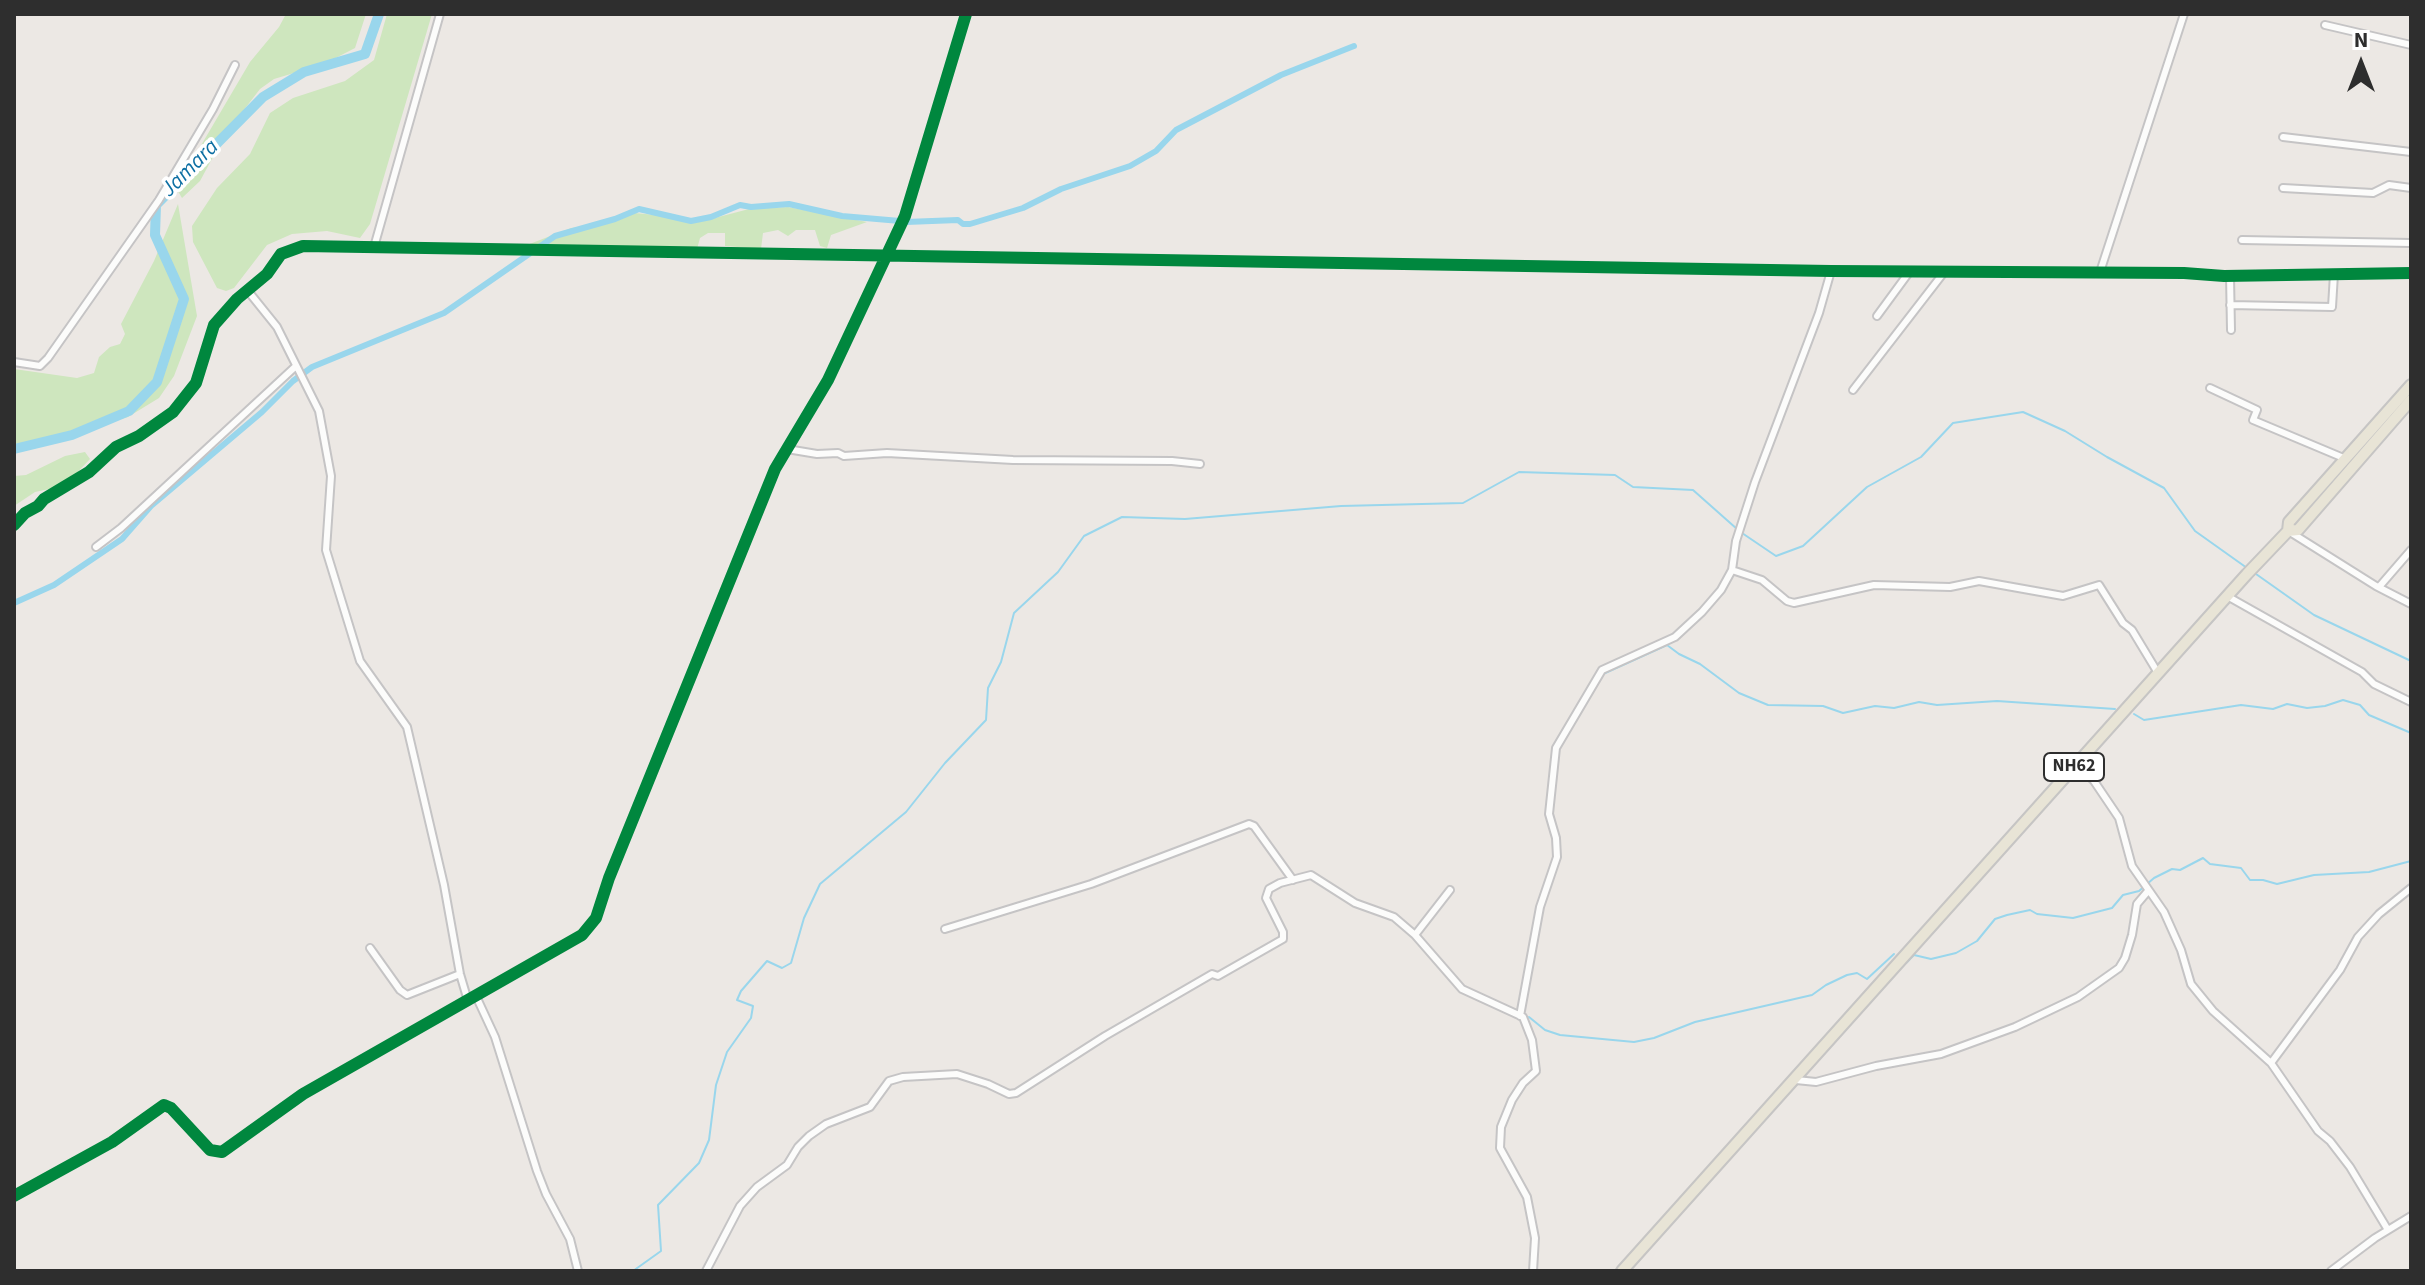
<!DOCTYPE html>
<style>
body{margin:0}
#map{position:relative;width:2425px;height:1285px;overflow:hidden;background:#ece8e4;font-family:"Source Sans 3",sans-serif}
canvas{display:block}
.frame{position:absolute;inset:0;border:16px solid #2e2e2e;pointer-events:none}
.north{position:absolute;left:2321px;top:24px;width:80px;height:80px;-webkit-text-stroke:6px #fff;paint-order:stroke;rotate:0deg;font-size:22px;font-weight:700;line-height:32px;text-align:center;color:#2e2e2e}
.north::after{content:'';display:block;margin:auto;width:28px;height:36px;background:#2e2e2e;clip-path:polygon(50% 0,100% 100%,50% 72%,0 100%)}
</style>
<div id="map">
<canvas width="2425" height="1285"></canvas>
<div class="frame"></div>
<div class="north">N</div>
</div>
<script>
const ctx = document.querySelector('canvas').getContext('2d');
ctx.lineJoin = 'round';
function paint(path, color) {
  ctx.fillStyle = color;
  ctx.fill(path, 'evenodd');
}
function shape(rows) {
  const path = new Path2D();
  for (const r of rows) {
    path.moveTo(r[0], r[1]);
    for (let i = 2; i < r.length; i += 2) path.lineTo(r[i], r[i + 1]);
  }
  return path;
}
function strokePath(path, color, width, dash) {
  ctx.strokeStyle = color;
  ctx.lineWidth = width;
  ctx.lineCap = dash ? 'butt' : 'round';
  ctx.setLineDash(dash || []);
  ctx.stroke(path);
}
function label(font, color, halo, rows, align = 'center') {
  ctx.font = font + ' "Source Sans 3",sans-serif';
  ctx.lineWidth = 7;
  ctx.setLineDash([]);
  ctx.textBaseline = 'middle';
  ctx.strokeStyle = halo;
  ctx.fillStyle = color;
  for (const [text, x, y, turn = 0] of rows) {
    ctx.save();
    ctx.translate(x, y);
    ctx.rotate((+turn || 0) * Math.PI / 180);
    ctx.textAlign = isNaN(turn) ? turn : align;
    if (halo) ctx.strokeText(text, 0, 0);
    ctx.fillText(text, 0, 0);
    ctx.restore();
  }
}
const green = shape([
 [286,14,366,14,355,48,324,64,274,79,260,89,226,133,200,181,182,198,176,188,250,62,279,27],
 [387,14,432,14,370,224,360,238,327,231,292,234,267,245,234,288,226,291,217,288,193,242,192,226,217,188,250,154,270,113,293,98,345,81,374,60],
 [178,204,197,316,174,376,159,398,128,417,58,438,14,444,14,369,77,378,94,373,99,357,110,347,120,344,125,334,121,324,154,261],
 [788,207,867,222,831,235,827,248,820,246,815,230,796,230,788,236,778,230,763,233,761,249,725,246,725,233,708,233,700,238,697,249,527,245,571,228,594,225,635,213,707,220,749,209],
 [85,452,90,459,71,479,54,488,35,492,14,506,14,476,26,475,65,456]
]);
const stream = shape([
 [1742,533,1776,556,1803,546,1867,487,1921,457,1953,423,2023,412,2065,431,2107,457,2164,488,2195,531,2247,568],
 [2256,574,2314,615,2411,661],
 [1603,674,1667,645,1679,654,1700,664,1739,693,1768,705,1823,706,1843,713,1875,706,1894,708,1919,702,1937,705,1997,701,2115,709],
 [2134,714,2144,720,2241,705,2273,709,2287,704,2307,708,2325,706,2343,700,2360,705,2369,715,2411,733],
 [1903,962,1906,963,1914,955,1931,959,1956,953,1977,941,1995,919,2007,915,2030,910,2037,914,2073,918,2112,908,2123,895,2139,891,2154,878,2172,869,2180,870,2203,858,2210,864,2241,868,2250,880,2263,880,2277,884,2314,875,2369,872,2411,861],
 [1529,1017,1545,1030,1560,1035,1634,1042,1654,1038,1695,1022,1812,995,1826,985,1847,975,1857,973,1867,979,1894,954],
 [633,1271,661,1251,658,1205,699,1163,709,1140,716,1085,727,1052,751,1018,753,1006,737,1000,741,991,767,961,782,968,791,963,804,918,820,884,906,812,945,763,986,720,988,688,1001,662,1014,613,1058,572,1084,536,1122,517,1185,519,1341,506,1463,503,1519,472,1615,475,1633,487,1693,490,1737,529]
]);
const canal = shape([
 [906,222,958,220,963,224,970,224,1023,208,1061,189,1130,166,1156,151,1176,130,1281,75,1354,46],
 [14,603,54,585,122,539,151,506,262,412,293,381,312,367,444,313,555,236,615,219,639,209,691,221,711,217,740,205,751,207,789,204,842,216,900,221]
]);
const river = shape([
 [14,449,72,435,129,411,157,382,184,299,155,235,156,205,263,97,304,72,365,54,379,14]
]);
const street = shape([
 [2325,25,2411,45],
 [2283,137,2411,152],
 [2283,188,2373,193,2389,185,2411,188],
 [2242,240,2411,243],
 [374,247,440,14],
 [2100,272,2184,14],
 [2230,276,2231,330],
 [248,291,277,327,319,411,331,476,326,550,360,661,407,727,444,885,460,974,468,1001],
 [2230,305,2332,307,2334,274],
 [1877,316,1910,271],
 [14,362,40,366,48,358,159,200,213,109,235,65],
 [2210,388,2257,410,2253,420,2346,459],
 [1853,390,1945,271],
 [787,449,817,454,838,453,844,456,887,453,1013,460,1172,461,1200,464],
 [14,525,25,513,38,506,44,499,89,472,116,447,139,436,173,412,196,383,214,325,237,299,267,274,281,254,303,246,1831,271,2184,273,2224,276,2411,273],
 [2290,532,2376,586,2411,604],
 [96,547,121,528,296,366],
 [1732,570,1762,580,1787,601,1794,603,1874,585,1950,587,1979,581,2063,596,2099,585,2123,623,2132,630,2158,673],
 [2379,587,2411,550],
 [2227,596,2362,672,2374,684,2411,702],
 [2077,764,2094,781,2119,818,2132,866,2164,912,2181,950,2191,984,2213,1011,2271,1063,2318,1131,2330,1141,2350,1167,2388,1230],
 [945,929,1091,884,1249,824,1254,826,1293,880],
 [1415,935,1450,890],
 [370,948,400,990,407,995,460,974],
 [476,996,495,1037,537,1171,546,1194,570,1239,578,1271],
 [1520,1016,1540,907,1557,857,1556,838,1549,814,1556,748,1602,670,1675,637,1702,612,1721,590,1732,570,1736,541,1755,482,1819,313,1831,271],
 [2271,1063,2340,970,2358,937,2379,914,2411,888],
 [1796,1080,1816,1082,1876,1066,1941,1054,2015,1027,2078,997,2119,968,2125,958,2132,935,2137,904,2148,891],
 [14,1196,112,1142,164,1105,171,1108,210,1150,222,1152,303,1094,582,935,596,918,609,878,775,469,828,380,905,216,966,14],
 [706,1271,740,1206,757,1187,787,1165,798,1147,809,1136,826,1124,870,1107,889,1081,903,1077,957,1074,988,1084,1009,1094,1016,1093,1105,1036,1212,974,1218,976,1283,939,1283,932,1266,898,1269,889,1280,883,1311,875,1355,903,1394,917,1415,935,1462,989,1523,1017,1532,1040,1536,1071,1523,1083,1512,1100,1501,1127,1500,1148,1527,1197,1535,1238,1533,1271],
 [2331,1271,2375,1238,2411,1216]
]);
const primary = shape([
 [2288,531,2298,530,2411,400],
 [1622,1271,2247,574,2288,531,2289,522,2411,385]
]);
const cycleway = shape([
 [14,525,25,513,38,506,44,499,89,472,116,447,139,436,173,412,196,383,214,325,237,299,267,274,281,254,303,246,1831,271,2184,273,2224,276,2411,273],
 [14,1196,112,1142,164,1105,171,1108,210,1150,222,1152,303,1094,582,935,596,918,609,878,775,469,828,380,905,216,966,14]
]);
const shields = [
 [2074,767,60]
];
const shieldNames = [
 ["NH62",2074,767]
];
const waterNames = [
 ["Jamara",191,169,-45]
];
paint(green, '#cee6be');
strokePath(stream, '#99d6ec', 2);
strokePath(canal, '#99d6ec', 6);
strokePath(river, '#99d6ec', 10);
strokePath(street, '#c5c4c5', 10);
strokePath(primary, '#c6c5c4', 14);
strokePath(street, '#fcfcfb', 6);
strokePath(primary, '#e8e4d6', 10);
strokePath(cycleway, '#00873e', 12);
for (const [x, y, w] of shields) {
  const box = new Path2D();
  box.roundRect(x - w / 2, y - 14, w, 28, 6);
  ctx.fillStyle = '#fff';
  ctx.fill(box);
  strokePath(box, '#2e2e2e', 2);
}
label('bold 18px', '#2e2e2e', null, shieldNames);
label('italic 22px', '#0d6fa3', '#fff', waterNames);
</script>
